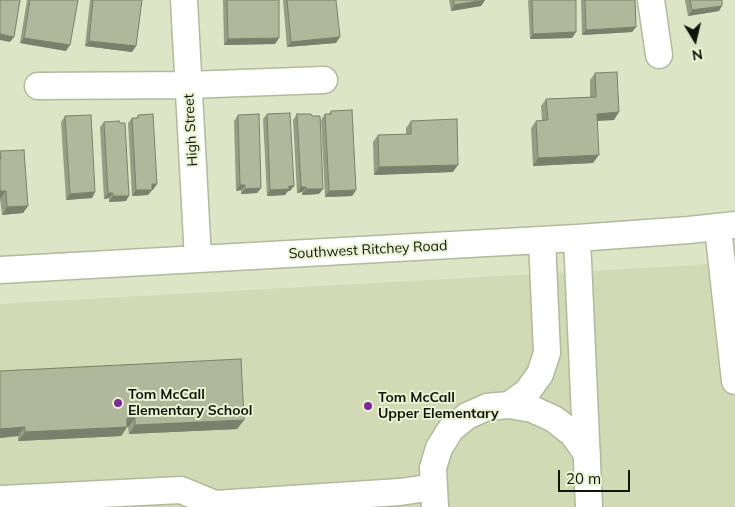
<!DOCTYPE html>
<style>
body{margin:0}
#map{position:relative;width:735px;height:507px;overflow:hidden;background:#dee5c7;font-family:Mulish,sans-serif}
canvas{display:block}
.north{position:absolute;left:670px;top:15px;width:50px;height:50px;-webkit-text-stroke:4px #ebf2d4;paint-order:stroke;rotate:171deg;font-size:14px;font-weight:700;line-height:20px;text-align:center;color:#111409}
.north::after{content:'';display:block;margin:auto;width:18px;height:22px;background:#111409;clip-path:polygon(50% 0,100% 100%,50% 72%,0 100%)}
.scale{position:absolute;left:558px;top:470px;width:72px;height:22px;box-sizing:border-box;border:2px solid #111409;border-top:0;padding-left:6px;font-size:15px;line-height:18px;white-space:nowrap;color:#111409;-webkit-text-stroke:4px #ebf2d4;paint-order:stroke}
</style>
<div id="map">
<canvas width="735" height="507"></canvas>
<div class="north">N</div>
<div class="scale">20 m</div>
</div>
<script>
const ctx = document.querySelector('canvas').getContext('2d');
ctx.lineJoin = 'round';
function paint(path, color) {
  ctx.fillStyle = color;
  ctx.fill(path, 'evenodd');
}
function shape(rows) {
  const path = new Path2D();
  for (const r of rows) {
    path.moveTo(r[0], r[1]);
    for (let i = 2; i < r.length; i += 2) path.lineTo(r[i], r[i + 1]);
  }
  return path;
}
function strokePath(path, color, width, dash) {
  ctx.strokeStyle = color;
  ctx.lineWidth = width;
  ctx.lineCap = dash ? 'butt' : 'round';
  ctx.setLineDash(dash || []);
  ctx.stroke(path);
}
function label(font, color, halo, rows, align = 'center') {
  ctx.font = font + ' Mulish,sans-serif';
  ctx.lineWidth = 4;
  ctx.setLineDash([]);
  ctx.textBaseline = 'middle';
  ctx.strokeStyle = halo;
  ctx.fillStyle = color;
  for (const [text, x, y, turn = 0] of rows) {
    ctx.save();
    ctx.translate(x, y);
    ctx.rotate((+turn || 0) * Math.PI / 180);
    ctx.textAlign = isNaN(turn) ? turn : align;
    if (halo) ctx.strokeText(text, 0, 0);
    ctx.fillText(text, 0, 0);
    ctx.restore();
  }
}
const built = shape([
 [735,261,735,507,0,507,0,304,697,265]
]);
const minor = shape([
 [184,0,198,259],
 [651,0,659,55],
 [38,86,188,85,324,80],
 [718,228,735,381],
 [577,238,589,507],
 [0,270,577,238,689,230,735,225],
 [509,405,532,409,554,419,573,434,587,454],
 [2,499,181,490,215,504,400,492,434,487],
 [435,507,433,468,439,448,451,429,467,416,487,407,509,405,527,392,540,374,547,353,542,240]
]);
const wall = shape([
 [27,0,78,0,66,51,20,43],
 [90,0,142,0,136,46,132,52,85,46],
 [223,0,279,0,279,38,275,44,224,45],
 [283,0,336,0,336,43,287,47],
 [449,0,485,0,481,6,451,11],
 [528,0,576,0,576,32,572,38,530,39],
 [581,0,635,0,636,27,632,32,582,35],
 [685,0,722,0,719,11,688,16],
 [595,73,614,120,597,121,593,163,533,166,531,128,536,121,542,120,541,106,546,99,590,97,590,80],
 [331,111,356,190,352,196,325,197,321,120,325,114,329,114],
 [267,114,290,191,288,191,285,195,267,196,263,119],
 [297,114,319,194,302,195,302,192,297,193,293,120],
 [138,115,157,184,148,195,132,196,128,123,132,118,137,118],
 [238,115,261,188,257,193,241,194,241,190,236,191,234,121],
 [65,116,95,192,92,198,66,200,61,122],
 [411,121,453,172,374,175,373,142,378,135,406,134,406,128],
 [104,122,126,201,109,202,109,198,104,199,100,127],
 [0,152,28,206,23,213,2,215,0,199],
 [0,371,244,420,237,429,129,434,128,427,127,427,121,436,18,441,18,436,0,438]
]);
const shadedWall = shape([
 [485,0,481,6,451,11,454,5],
 [722,6,719,11,688,16,692,10],
 [636,27,632,32,582,35,586,30],
 [576,32,572,38,530,39,533,34],
 [0,34,14,37,10,42,0,40],
 [340,37,336,43,287,47,291,42],
 [24,38,70,45,66,51,20,43],
 [279,38,275,44,224,45,228,39],
 [89,41,136,46,132,52,85,46],
 [619,112,614,120,591,121,597,114],
 [599,155,593,163,533,166,538,158],
 [458,165,453,172,374,175,379,167],
 [152,184,157,184,153,190,148,190],
 [240,185,245,185,241,190,236,191],
 [289,186,294,186,290,191,288,191,285,195,267,196,270,190],
 [301,187,306,187,302,192,297,193],
 [261,188,257,193,241,194,245,189],
 [306,189,323,189,319,194,302,195],
 [136,190,152,190,148,195,132,196],
 [356,190,352,196,325,197,329,191],
 [0,191,6,191,0,199],
 [95,192,92,198,66,200,70,194],
 [108,193,113,193,109,198,104,199],
 [113,196,129,196,126,201,109,202],
 [28,206,23,213,2,215,7,207],
 [127,418,135,418,128,427,122,427,127,427,121,436,18,441,25,432],
 [244,420,237,429,129,434,135,425],
 [25,427,18,436,0,438,0,429]
]);
const building = shape([
 [0,0,20,0,14,37,0,34,0,0],
 [30,0,78,0,70,45,24,38,30,0],
 [93,0,142,0,136,46,89,41,93,0],
 [227,0,279,0,279,38,228,39,227,0],
 [287,0,336,0,340,37,291,42,287,0],
 [454,0,485,0,454,5,454,0],
 [532,0,576,0,576,32,533,34,532,0],
 [585,0,635,0,636,27,586,30,585,0],
 [690,0,722,0,722,6,692,10,690,0],
 [617,72,619,112,597,114,599,155,538,158,536,121,548,120,546,99,596,97,595,73,617,72],
 [352,110,356,190,329,191,325,114,331,114,331,111,352,110],
 [290,113,294,186,289,186,289,189,270,190,267,114,290,113],
 [153,114,157,184,152,184,152,190,136,190,132,118,138,118,138,115,153,114],
 [259,114,261,188,245,189,245,185,240,185,238,115,259,114],
 [297,114,311,114,312,116,320,116,323,189,306,189,306,187,301,187,297,114],
 [91,115,95,192,70,194,65,116,91,115],
 [457,119,458,165,379,167,378,135,411,134,411,121,457,119],
 [119,121,120,123,125,123,129,196,113,196,113,193,108,193,104,122,119,121],
 [24,150,28,206,7,207,6,191,0,191,0,158,1,159,0,151,24,150],
 [241,359,244,420,135,425,135,418,127,418,127,427,25,432,25,427,0,429,0,371,241,359]
]);
const markers = [
 [118,403,5,"#7c2b9b"],
 [368,406,5,"#7c2b9b"]
];
const streetNames = [
 ["High Street",191,130,-93],
 ["Southwest Ritchey Road",368,250,-3]
];
const poiNames = [
 ["Tom McCall",128,395],
 ["Elementary School",128,411],
 ["Tom McCall",378,398],
 ["Upper Elementary",378,414]
];
paint(built, '#d1dab5');
strokePath(minor, '#b2b99c', 29);
strokePath(minor, '#fff', 26);
paint(wall, '#979d84');
paint(shadedWall, '#7b806c');
paint(building, '#b0b79a');
strokePath(building, '#7b806c', 1);
for (const [x, y, r, color] of markers) {
  const dot = new Path2D();
  dot.arc(x, y, r, 0, 2 * Math.PI);
  ctx.fillStyle = color;
  ctx.fill(dot);
  strokePath(dot, '#ebf2d4', 2);
}
label('14px', '#111409', '#ebf2d4', streetNames);
label('bold 14px', '#111409', '#ebf2d4', poiNames, 'left');
</script>
